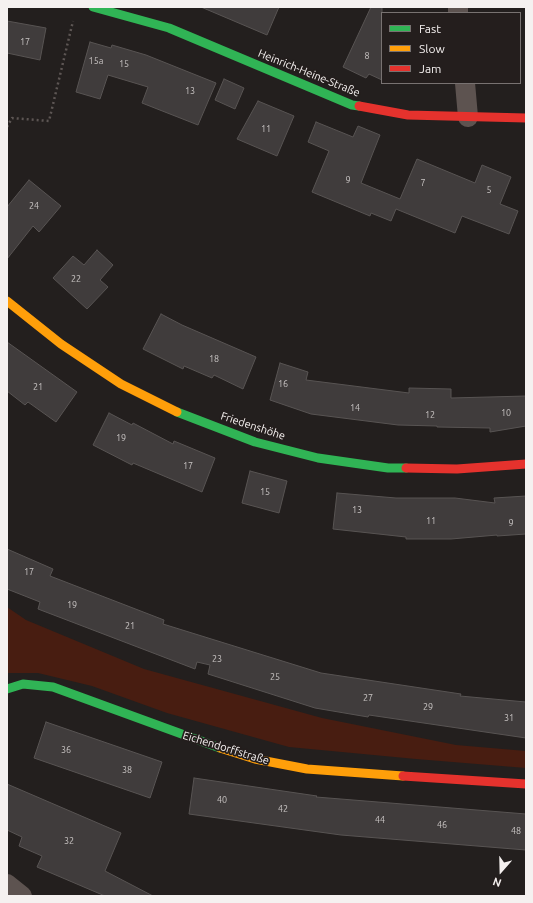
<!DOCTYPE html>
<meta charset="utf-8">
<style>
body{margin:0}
#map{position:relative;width:533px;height:903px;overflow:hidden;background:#231f1e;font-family:Ubuntu,sans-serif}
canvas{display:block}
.frame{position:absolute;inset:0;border:8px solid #f5f1f0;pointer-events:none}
.legend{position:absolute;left:381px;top:12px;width:140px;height:72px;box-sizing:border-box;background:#241e1d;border:1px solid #787271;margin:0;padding:5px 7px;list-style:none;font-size:12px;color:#f5f1f0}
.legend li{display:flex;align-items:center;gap:8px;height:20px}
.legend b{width:20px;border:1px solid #787271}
.north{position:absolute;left:481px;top:851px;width:40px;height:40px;-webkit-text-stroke:3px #241e1d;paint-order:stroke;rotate:200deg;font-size:11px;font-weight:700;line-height:16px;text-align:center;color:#f5f1f0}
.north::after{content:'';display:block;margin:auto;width:14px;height:18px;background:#f5f1f0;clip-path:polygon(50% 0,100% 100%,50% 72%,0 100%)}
</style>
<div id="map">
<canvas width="533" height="903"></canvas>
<div class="frame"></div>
<ul class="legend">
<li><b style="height:5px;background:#30b455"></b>Fast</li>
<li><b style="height:5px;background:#ff9f0a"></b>Slow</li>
<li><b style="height:5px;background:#e5322d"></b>Jam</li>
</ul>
<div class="north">N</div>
</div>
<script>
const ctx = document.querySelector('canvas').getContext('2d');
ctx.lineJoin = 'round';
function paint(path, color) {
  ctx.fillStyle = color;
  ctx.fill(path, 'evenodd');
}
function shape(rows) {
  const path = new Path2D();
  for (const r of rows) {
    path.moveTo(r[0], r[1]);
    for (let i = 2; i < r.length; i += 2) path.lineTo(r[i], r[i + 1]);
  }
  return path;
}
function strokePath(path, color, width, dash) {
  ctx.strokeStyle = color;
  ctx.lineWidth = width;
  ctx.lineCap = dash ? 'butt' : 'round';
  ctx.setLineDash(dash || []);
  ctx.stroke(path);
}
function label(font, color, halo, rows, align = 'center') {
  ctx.font = font + ' Ubuntu,sans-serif';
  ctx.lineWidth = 3.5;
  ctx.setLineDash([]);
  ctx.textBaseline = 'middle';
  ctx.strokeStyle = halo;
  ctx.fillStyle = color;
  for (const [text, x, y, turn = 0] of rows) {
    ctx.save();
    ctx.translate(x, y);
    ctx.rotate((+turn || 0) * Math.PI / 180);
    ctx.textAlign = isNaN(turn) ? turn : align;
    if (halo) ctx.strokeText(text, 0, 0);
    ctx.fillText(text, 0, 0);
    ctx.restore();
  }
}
const green = shape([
 [7,607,26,620,144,669,322,718,456,745,526,751,526,768,416,759,289,747,167,713,92,686,38,673,7,673]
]);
const building = shape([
 [201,7,279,7,267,35,201,7],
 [371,7,382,7,382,80,369,74,366,78,343,67,371,7],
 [7,21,46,28,40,60,7,53,7,21],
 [90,42,111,48,112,45,146,55,216,83,198,125,142,103,148,87,108,75,100,99,76,92,90,42],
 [224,79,244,88,235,109,215,100,224,79],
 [258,101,294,116,277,156,237,139,258,101],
 [316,122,353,137,358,126,380,135,361,183,400,199,417,159,475,183,482,165,511,177,500,204,518,211,509,234,462,216,455,233,396,209,391,221,371,213,370,216,312,192,329,151,308,142,316,122],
 [29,180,61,206,39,232,33,226,7,259,7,207,29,180],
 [97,250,113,265,100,280,108,287,87,309,53,278,73,256,84,265,97,250],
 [161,314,182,325,256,357,243,389,214,375,212,378,184,366,183,369,143,349,161,314],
 [7,342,77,392,56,422,28,402,25,405,7,391,7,342],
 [280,363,308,372,306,380,409,393,409,388,451,389,451,398,526,396,526,426,490,432,490,428,437,427,437,426,398,425,311,414,270,400,280,363],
 [109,413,132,425,133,423,173,444,174,441,215,458,202,492,133,463,132,465,93,445,109,413],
 [250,471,287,481,279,513,242,503,250,471],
 [337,493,396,498,455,498,495,503,494,498,526,496,526,534,497,536,497,535,451,539,406,539,406,537,333,529,337,493],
 [7,549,53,569,50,576,164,620,163,624,321,673,461,694,460,696,526,702,526,738,369,715,368,717,315,708,208,674,210,665,197,662,195,669,38,609,40,602,7,589,7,549],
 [46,722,162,762,150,798,34,758,46,722],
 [194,778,317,796,316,797,526,814,526,850,341,835,189,814,194,778],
 [7,784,121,833,105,871,153,896,105,896,37,867,42,856,19,846,22,837,7,830,7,784]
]);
const path = shape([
 [7,127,12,118,49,121,73,21]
]);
const street = shape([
 [458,7,458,13],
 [465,83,468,117],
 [7,884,22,896]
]);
const fast = shape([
 [93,7,169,28,352,105,359,106],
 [177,412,255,442,318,458,388,468,406,468],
 [7,689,23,684,53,687,220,748]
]);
const slow = shape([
 [7,301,61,344,121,384,177,412],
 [220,748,255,759,307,769,403,776]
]);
const jam = shape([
 [359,106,408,115,526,118],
 [406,468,457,469,526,464],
 [403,776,526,784]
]);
const numberNames = [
 ["17",25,42],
 ["8",367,56],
 ["15a",96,61],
 ["15",124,64],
 ["13",190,91],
 ["11",266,129],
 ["9",348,180],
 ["7",423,183],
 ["5",489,190],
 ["24",34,206],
 ["22",76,279],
 ["18",214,359],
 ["16",283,384],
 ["21",38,387],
 ["14",355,408],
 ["10",506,413],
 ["12",430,415],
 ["19",121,438],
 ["17",188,466],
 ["15",265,492],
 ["13",357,510],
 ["11",431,521],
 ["9",511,523],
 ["17",29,572],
 ["19",72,605],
 ["21",130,626],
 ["23",217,659],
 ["25",275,677],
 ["27",368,698],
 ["29",428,707],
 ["31",509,718],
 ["36",66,750],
 ["38",127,770],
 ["40",222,800],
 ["42",283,809],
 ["44",380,820],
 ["46",442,825],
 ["48",516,831],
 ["32",69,841]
];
const streetNames = [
 ["Heinrich-Heine-Straße",309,73,22],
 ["Friedenshöhe",253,426,18],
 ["Eichendorffstraße",226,748,17]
];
paint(green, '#481d11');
paint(building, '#403c3c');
strokePath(building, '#585453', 1);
strokePath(path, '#5d5654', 2.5, [2, 3]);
strokePath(street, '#5d5350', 20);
strokePath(fast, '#30b455', 9);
strokePath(slow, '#ff9f0a', 9);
strokePath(jam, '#e5322d', 9);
label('9px', '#c8c4c3', null, numberNames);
label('11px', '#f5f1f0', '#241e1d', streetNames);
</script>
